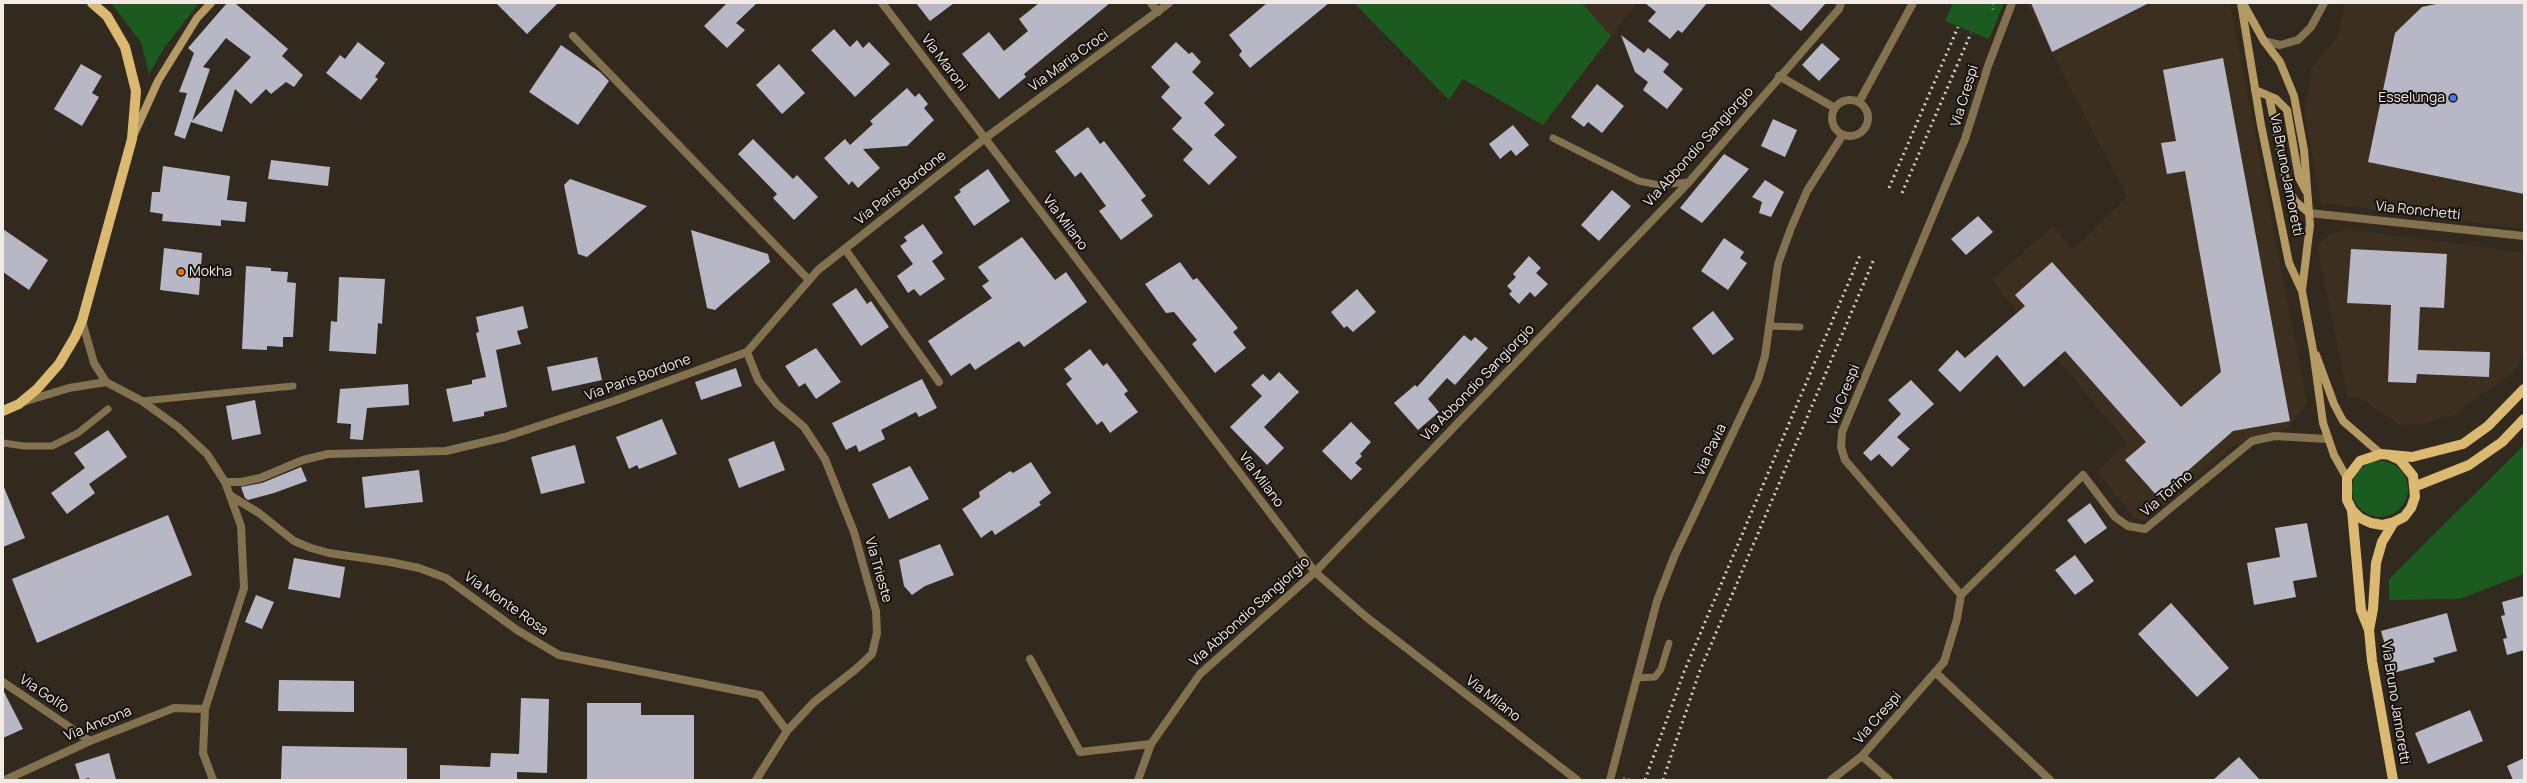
<!DOCTYPE html>
<style>
body{margin:0}
#map{position:relative;width:2527px;height:783px;overflow:hidden;background:#32291f;font-family:Manrope,sans-serif}
canvas{display:block}
.frame{position:absolute;inset:0;border:4px solid #f1ebe5;pointer-events:none}
</style>
<div id="map">
<canvas width="2527" height="783"></canvas>
<div class="frame"></div>
</div>
<script>
const ctx = document.querySelector('canvas').getContext('2d');
ctx.lineJoin = 'round';
function paint(path, color) {
  ctx.fillStyle = color;
  ctx.fill(path, 'evenodd');
}
function shape(rows) {
  const path = new Path2D();
  for (const r of rows) {
    if (r.length === 3) {
      path.moveTo(r[0] + r[2], r[1]);
      path.arc(r[0], r[1], r[2], 0, 2 * Math.PI);
      continue;
    }
    path.moveTo(r[0], r[1]);
    for (let i = 2; i < r.length; i += 2) path.lineTo(r[i], r[i + 1]);
  }
  return path;
}
function strokePath(path, color, width, dash) {
  ctx.strokeStyle = color;
  ctx.lineWidth = width;
  ctx.lineCap = dash ? 'butt' : 'round';
  ctx.setLineDash(dash || []);
  ctx.stroke(path);
}
function label(font, color, halo, rows, align = 'center') {
  ctx.font = font + ' Manrope,sans-serif';
  ctx.lineWidth = 4;
  ctx.setLineDash([]);
  ctx.textBaseline = 'middle';
  ctx.strokeStyle = halo;
  ctx.fillStyle = color;
  for (const [text, x, y, turn = 0] of rows) {
    ctx.save();
    ctx.translate(x, y);
    ctx.rotate((+turn || 0) * Math.PI / 180);
    ctx.textAlign = isNaN(turn) ? turn : align;
    if (halo) ctx.strokeText(text, 0, 0);
    ctx.fillText(text, 0, 0);
    ctx.restore();
  }
}
const built = shape([
 [1582,3,1637,3,1611,36],
 [2026,3,2230,3,2307,404,2289,428,2229,448,2146,521,2134,518,2097,472,2127,443,1991,280,2054,226,2072,250,2127,197],
 [2345,3,2524,3,2524,229,2321,203,2305,114,2311,68,2338,35],
 [2348,229,2524,252,2524,355,2514,372,2452,416,2422,424,2400,425,2359,398,2348,398,2317,245,2330,234]
]);
const green = shape([
 [111,3,199,3,164,48,149,74,141,42],
 [1354,3,1582,3,1611,36,1543,125,1463,79,1449,100],
 [1953,3,2004,3,1989,39,1945,21],
 [2524,445,2524,574,2460,599,2389,600,2389,579],
 [2380,489,28]
]);
const building = shape([
 [227,3,235,3,288,49,282,56,303,75,294,87,286,82,271,94,266,89,251,104,235,89,222,132,191,122,185,139,174,135,187,93,179,92,194,53,188,48],
 [226,38,251,57,192,121,210,69,203,67],
 [496,3,558,3,527,34],
 [727,3,757,3,736,23,745,30,727,48,704,26],
 [916,3,954,3,930,21],
 [1039,3,1110,3,1024,74,1026,77,999,99,962,54,989,32,1004,51,1028,31,1019,19],
 [1267,3,1329,3,1250,68,1239,55,1242,51,1229,35],
 [1645,3,1707,3,1682,33,1678,30,1670,39,1648,21,1656,12],
 [1768,3,1826,3,1801,31],
 [2031,3,2149,3,2052,52],
 [2441,3,2524,3,2524,194,2368,162,2395,33,2422,7],
 [834,29,850,47,857,40,863,48,869,42,890,64,855,97,811,50],
 [1621,35,1644,53,1648,48,1669,64,1663,72,1683,89,1667,109,1643,90,1648,82,1635,72],
 [358,42,385,63,375,77,378,79,361,100,326,73,340,55,345,59],
 [1176,42,1189,54,1192,52,1201,62,1192,72,1214,93,1204,103,1225,125,1214,135,1237,157,1209,185,1183,160,1193,149,1172,129,1182,118,1161,97,1170,87,1151,67],
 [1822,43,1840,59,1819,81,1802,65],
 [561,45,600,72,609,81,578,125,529,92],
 [2223,58,2290,421,2233,431,2158,497,2125,460,2146,442,2065,351,2024,387,1997,355,1960,392,1938,370,1957,350,1965,358,2025,306,2015,295,2052,262,2181,407,2221,372,2185,171,2167,174,2161,143,2176,141,2163,70],
 [81,64,102,76,92,93,99,97,82,126,54,109],
 [779,64,805,93,782,114,756,85],
 [1597,84,1624,106,1602,133,1588,122,1584,127,1571,117],
 [907,88,915,97,919,93,928,104,924,108,934,120,907,146,863,149,880,168,858,188,852,181,849,185,824,158,845,139,850,145,873,124,870,121],
 [1773,119,1797,130,1785,157,1761,146],
 [1513,125,1529,145,1516,156,1511,150,1500,159,1489,144],
 [1088,127,1100,144,1104,141,1146,196,1141,200,1153,216,1121,240,1099,211,1106,206,1081,172,1075,177,1055,151],
 [753,139,793,179,797,175,818,197,794,220,773,198,777,194,738,154],
 [1724,154,1749,169,1702,223,1680,208],
 [271,160,330,167,328,186,268,179],
 [163,166,230,176,227,200,247,202,245,222,221,220,221,226,162,221,163,214,150,212,152,192,160,192],
 [988,169,1010,201,974,226,954,197,961,192,959,190],
 [570,179,647,206,587,257,578,254,564,185],
 [1765,180,1784,192,1771,217,1759,213,1762,202,1752,197],
 [1612,190,1631,206,1599,241,1581,225],
 [1978,216,1993,232,1966,255,1951,239],
 [923,224,943,253,932,261,945,279,920,296,914,289,908,293,897,276,913,264,900,246,907,241,904,237],
 [3,229,48,260,29,290,3,272],
 [691,230,768,254,770,262,715,310,707,308],
 [1022,237,1055,280,1066,272,1087,302,1024,347,1019,341,975,370,970,363,951,376,928,341,992,298,982,286,989,281,978,267],
 [1724,238,1744,252,1740,258,1747,263,1728,290,1701,271],
 [164,248,202,253,199,295,160,290],
 [2351,249,2447,254,2444,308,2420,307,2418,350,2490,352,2489,377,2417,374,2416,383,2388,382,2391,305,2347,303],
 [1529,256,1541,268,1536,273,1548,284,1535,297,1530,292,1519,304,1509,294,1512,291,1507,286,1516,277,1513,274],
 [1180,262,1193,280,1197,278,1238,328,1233,332,1246,348,1215,373,1192,344,1197,340,1174,312,1166,313,1145,284],
 [246,266,271,268,271,271,288,272,287,282,296,283,293,337,283,337,283,347,267,346,267,350,242,349],
 [339,277,385,279,382,324,378,323,376,354,329,351,331,321,337,322],
 [856,288,867,304,871,301,889,327,861,346,832,304],
 [1357,289,1376,312,1353,332,1347,326,1344,328,1331,312],
 [523,306,528,328,517,331,521,344,496,350,507,407,484,412,484,416,453,422,446,389,472,384,472,380,486,377,476,333,479,332,476,317],
 [1713,311,1734,339,1713,355,1692,328],
 [1464,335,1471,341,1475,337,1488,348,1455,385,1447,378,1428,399,1439,412,1418,430,1394,403,1415,385,1417,387],
 [816,348,841,382,816,399,805,383,799,387,785,366],
 [1090,349,1103,366,1107,363,1128,391,1124,394,1138,412,1110,433,1102,421,1097,425,1066,384,1072,379,1064,369],
 [597,357,602,380,552,391,547,367],
 [736,368,742,386,701,400,695,382],
 [1279,372,1299,392,1264,427,1284,448,1267,465,1230,427,1262,396,1251,385,1263,374,1270,381],
 [922,379,937,408,919,417,916,412,881,430,885,439,859,452,856,445,846,450,832,423],
 [1911,380,1934,404,1897,437,1910,449,1892,467,1879,454,1871,461,1863,453,1901,414,1888,400],
 [408,384,409,405,367,408,363,440,350,439,351,424,337,423,340,389],
 [255,400,261,434,232,440,226,406],
 [662,419,677,454,639,469,637,465,629,469,616,437],
 [1351,422,1371,442,1360,454,1362,456,1355,463,1362,469,1351,480,1322,451],
 [108,430,127,457,89,484,95,493,67,514,51,493,85,468,74,453],
 [774,441,785,470,739,488,728,459],
 [575,445,585,483,541,494,531,457],
 [1031,462,1051,493,1039,502,1041,505,995,535,992,530,981,538,962,509,980,497,979,492,1010,471,1013,473],
 [910,466,929,499,889,519,872,484],
 [301,467,307,481,274,493,248,500,245,498,241,487,262,483],
 [419,470,423,502,365,508,362,477],
 [3,485,25,538,3,547],
 [2090,503,2107,528,2085,544,2067,520],
 [168,515,192,575,37,643,12,579],
 [2307,523,2317,577,2293,581,2296,597,2254,605,2247,563,2280,557,2275,528],
 [940,544,954,575,925,586,912,595,904,586,899,560],
 [2075,555,2094,581,2075,595,2055,570],
 [294,558,345,567,340,598,288,589],
 [256,595,274,602,262,629,245,622],
 [2524,596,2524,650,2507,655,2503,639,2507,638,2501,616,2505,615,2502,602],
 [2171,603,2229,668,2197,697,2138,634],
 [2447,613,2457,651,2433,658,2435,662,2393,673,2381,631],
 [279,680,354,681,354,712,278,711],
 [3,690,23,729,3,738],
 [521,698,549,699,547,773,517,772,517,780,440,780,440,765,490,767,491,753,519,754],
 [587,703,641,703,641,715,694,715,694,780,587,780],
 [2470,710,2483,741,2428,764,2415,733],
 [282,746,407,748,407,780,281,780],
 [109,753,116,780,90,780,89,778,80,780,75,764],
 [2239,757,2260,780,2213,780],
 [2524,758,2524,780,2513,780,2507,766]
]);
const path = shape([
 [1993,3,1993,12],
 [1623,778,1631,780]
]);
const lane = shape([
 [1553,138,1639,181,1659,185,1689,182],
 [1769,326,1800,327],
 [142,401,293,386],
 [3,443,24,446,52,446,78,433,108,409],
 [1637,678,1655,677,1661,669,1669,643]
]);
const street = shape([
 [882,3,1315,572,1365,616,1577,780],
 [1151,3,1158,12],
 [573,36,809,280],
 [2264,41,2280,45,2298,40,2311,27,2324,3],
 [1779,76,1835,108],
 [1850,118,18],
 [1859,102,1913,3],
 [2309,213,2524,236],
 [845,249,939,382],
 [82,321,94,363,106,382,142,401,178,427,207,454,225,482,241,526,244,588,205,709,203,753,213,780],
 [747,352,758,380,777,404,804,427,825,459,854,532,876,611,877,633,872,654,856,669,814,702,787,731,756,780],
 [23,402,69,388,106,382],
 [225,482,241,482,260,478,303,460,328,454,446,451,505,437,614,401,747,352,818,270,984,139,1169,3],
 [231,496,259,513,294,541,311,548,329,553,390,562,419,568,446,578,517,630,559,655,760,695,787,731],
 [1961,595,2083,475,2115,517,2128,526,2145,529,2252,441,2275,436,2327,439],
 [1030,659,1080,752,1151,744],
 [1935,672,2050,780],
 [3,682,90,741],
 [1862,756,1889,780],
 [5,780,90,741,174,708,205,709],
 [1138,780,1151,744,1200,674,1315,572,1689,182,1839,9,1841,3],
 [1610,780,1657,601,1674,557,1758,380,1765,356,1778,264,1791,228,1807,191,1842,136],
 [1831,780,1862,756,1944,662,1957,619,1961,595,1845,460,1841,447,1842,432,1965,139,1988,66,2012,3]
]);
const secondary = shape([
 [2241,3,2261,125,2289,263,2302,291,2313,350,2323,423,2334,455,2347,478],
 [2245,7,2264,41,2280,62,2294,96,2304,150,2310,225,2302,290],
 [2255,90,2276,99,2287,110,2299,178,2306,191],
 [2269,96,2288,190,2296,202,2309,213],
 [134,134,158,81,197,18,211,3],
 [2316,355,2334,404,2343,421,2381,454]
]);
const primary = shape([
 [3,411,19,404,37,389,59,364,75,337,82,321,132,139,136,91,125,47,107,16,92,3],
 [2391,456,2400,460,2413,476,2415,497,2411,508,2404,517,2394,522,2382,525,2371,523,2360,518,2352,510,2347,500,2347,478,2360,461,2381,454,2412,457,2463,444,2488,426,2524,389],
 [2416,486,2469,465,2502,442,2524,419],
 [2352,510,2361,610,2369,630,2372,661,2393,780],
 [2369,630,2373,609,2376,563,2382,542,2394,522]
]);
const rail = shape([
 [1889,188,1958,27],
 [1902,193,1971,33],
 [1645,780,1684,672,1861,253],
 [1663,780,1699,673,1874,259]
]);
const markers = [
 [2453,98,4,"#3f7fe0"],
 [181,272,4,"#e8710a"]
];
const streetNames = [
 ["Via Maria Croci",1069,61,-36],
 ["Via Maroni",944,63,53],
 ["Via Crespi",1965,96,-73],
 ["Via Abbondio Sangiorgio",1699,147,-48],
 ["Via Bruno Jamoretti",2286,175,79],
 ["Via Paris Bordone",901,188,-38],
 ["Via Ronchetti",2418,211,6],
 ["Via Milano",1065,223,53],
 ["Via Paris Bordone",638,378,-20],
 ["Via Abbondio Sangiorgio",1478,383,-46],
 ["Via Crespi",1844,395,-68],
 ["Via Pavia",1711,450,-65],
 ["Via Milano",1261,480,53],
 ["Via Torino",2167,494,-40],
 ["Via Trieste",878,570,74],
 ["Via Monte Rosa",506,604,35],
 ["Via Abbondio Sangiorgio",1250,612,-42],
 ["Via Golfo",44,694,34],
 ["Via Milano",1493,699,38],
 ["Via Bruno Jamoretti",2395,703,81],
 ["Via Crespi",1878,718,-49],
 ["Via Ancona",98,724,-22]
];
const poiNames = [
 ["Esselunga",2445,98],
 ["Mokha",189,272,"left"]
];
paint(built, '#3c2f20');
paint(green, '#1c5b1f');
paint(building, '#b8b7c6');
strokePath(path, '#736b62', 2.5, [2, 3]);
strokePath(lane, '#827250', 7);
strokePath(street, '#827250', 8);
strokePath(secondary, '#b59a63', 8);
strokePath(primary, '#dbb970', 10);
strokePath(rail, '#d6cfc9', 3, [2, 4]);
for (const [x, y, r, color] of markers) {
  const dot = new Path2D();
  dot.arc(x, y, r, 0, 2 * Math.PI);
  ctx.fillStyle = color;
  ctx.fill(dot);
  strokePath(dot, '#17120e', 1.5);
}
label('14px', '#f1ebe5', '#17120e', streetNames);
label('14px', '#f1ebe5', '#17120e', poiNames, 'right');
</script>
